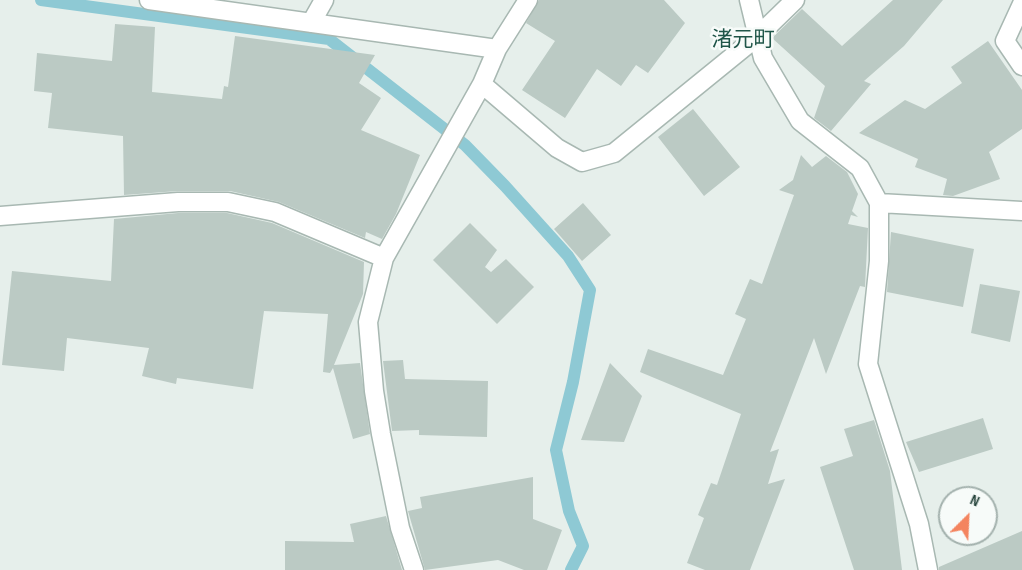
<!DOCTYPE html>
<meta charset="utf-8">
<style>
body{margin:0}
#map{position:relative;width:1022px;height:570px;overflow:hidden;background:#e6efeb;font-family:"Sofia Sans Condensed",sans-serif}
canvas{display:block}
.north{position:absolute;left:938px;top:486px;width:60px;height:60px;box-sizing:border-box;background:#f7fbf9;border:2px solid #a3b1ad;border-radius:50%;rotate:24deg;font-size:16px;font-weight:700;line-height:24px;text-align:center;color:#24423a}
.north::after{content:'';display:block;margin:auto;width:21px;height:27px;background:#f4845f;clip-path:polygon(50% 0,100% 100%,50% 72%,0 100%)}
</style>
<div id="map">
<canvas width="1022" height="570"></canvas>
<div class="north">N</div>
</div>
<script>
const ctx = document.querySelector('canvas').getContext('2d');
ctx.lineJoin = 'round';
function shape(rows) {
  const path = new Path2D();
  for (const r of rows) {
    path.moveTo(r[0], r[1]);
    for (let i = 2; i < r.length; i += 2) path.lineTo(r[i], r[i + 1]);
  }
  return path;
}
function strokePath(path, color, width, dash) {
  ctx.strokeStyle = color;
  ctx.lineWidth = width;
  ctx.lineCap = dash ? 'butt' : 'round';
  ctx.setLineDash(dash || []);
  ctx.stroke(path);
}
function paint(path, color) {
  ctx.fillStyle = color;
  ctx.fill(path, 'evenodd');
}
function label(font, color, halo, rows, align = 'center') {
  ctx.font = font + ' "Sofia Sans Condensed","Noto Sans JP",sans-serif';
  ctx.lineWidth = 5;
  ctx.setLineDash([]);
  ctx.textBaseline = 'middle';
  ctx.strokeStyle = halo;
  ctx.fillStyle = color;
  for (const [text, x, y, turn = 0] of rows) {
    ctx.save();
    ctx.translate(x, y);
    ctx.rotate((+turn || 0) * Math.PI / 180);
    ctx.textAlign = isNaN(turn) ? turn : align;
    if (halo) ctx.strokeText(text, 0, 0);
    ctx.fillText(text, 0, 0);
    ctx.restore();
  }
}
const stream = shape([
 [41,0,329,39,465,145,505,186,568,256,590,290,573,382,556,450,569,511,583,546,571,570]
]);
const building = shape([
 [539,0,664,0,685,23,648,73,636,65,621,86,597,69,565,118,522,90,555,41,526,23],
 [893,0,943,0,904,46,864,81,871,84,831,131,814,118,825,86,772,38,802,9,842,46],
 [115,24,155,27,152,92,222,99,224,86,228,87,235,36,375,55,359,83,381,98,361,130,420,155,396,214,382,239,366,232,365,238,279,202,230,191,178,191,124,195,123,136,48,128,52,93,34,91,37,53,112,61],
 [988,41,1022,90,1022,129,989,152,1000,179,953,196,943,195,947,179,915,167,918,159,859,133,905,100,925,109,962,83,951,67],
 [693,109,740,167,704,196,658,137],
 [801,155,812,167,826,156,847,172,858,194,852,211,858,217,851,215,848,224,868,228,865,287,860,286,826,374,814,338,770,452,779,449,768,484,785,479,750,570,705,570,687,563,704,518,698,515,711,483,717,485,741,414,640,372,648,349,723,375,746,319,735,314,750,279,762,284,794,195,779,190,793,180],
 [583,203,611,235,582,261,554,229],
 [178,213,227,213,272,223,364,262,363,294,334,365,360,363,370,434,353,439,333,368,330,373,323,372,328,314,264,311,253,389,177,378,176,384,142,376,149,348,67,338,64,371,2,365,12,271,111,281,114,219],
 [470,223,497,250,485,267,491,272,506,259,534,287,497,324,433,260],
 [891,232,974,249,963,307,887,292],
 [980,284,1020,291,1010,342,971,333],
 [403,360,405,379,488,381,487,437,419,435,419,430,392,431,383,361],
 [610,363,642,396,624,442,581,440],
 [983,418,993,449,919,472,906,442],
 [874,420,890,471,902,570,854,570,820,467,853,456,844,429],
 [533,477,533,519,562,530,547,570,524,570,498,560,425,570,408,511,422,508,420,497],
 [386,516,402,570,285,570,285,541,354,542,350,524],
 [1022,531,1022,570,939,570,939,567]
]);
const street = shape([
 [149,0,497,49],
 [749,0,763,58,800,121,860,168,879,203,879,261,868,364,919,524,928,570],
 [1022,4,1005,41,1022,66],
 [311,23,324,0],
 [482,84,557,148,582,162,614,153,758,36,795,0],
 [879,203,1022,211],
 [0,216,178,202,228,202,275,212,384,258],
 [414,570,400,528,381,434,374,391,368,322,384,258,482,84,497,49,528,0]
]);
const neighbourhoodNames = [
 ["渚元町",743,41]
];
strokePath(stream, '#8ec9d4', 12);
paint(building, '#bbcac4');
strokePath(street, '#a8b8b2', 21);
strokePath(street, '#fff', 18);
label('21px', '#1f5548', '#f7fbf9', neighbourhoodNames);
</script>
